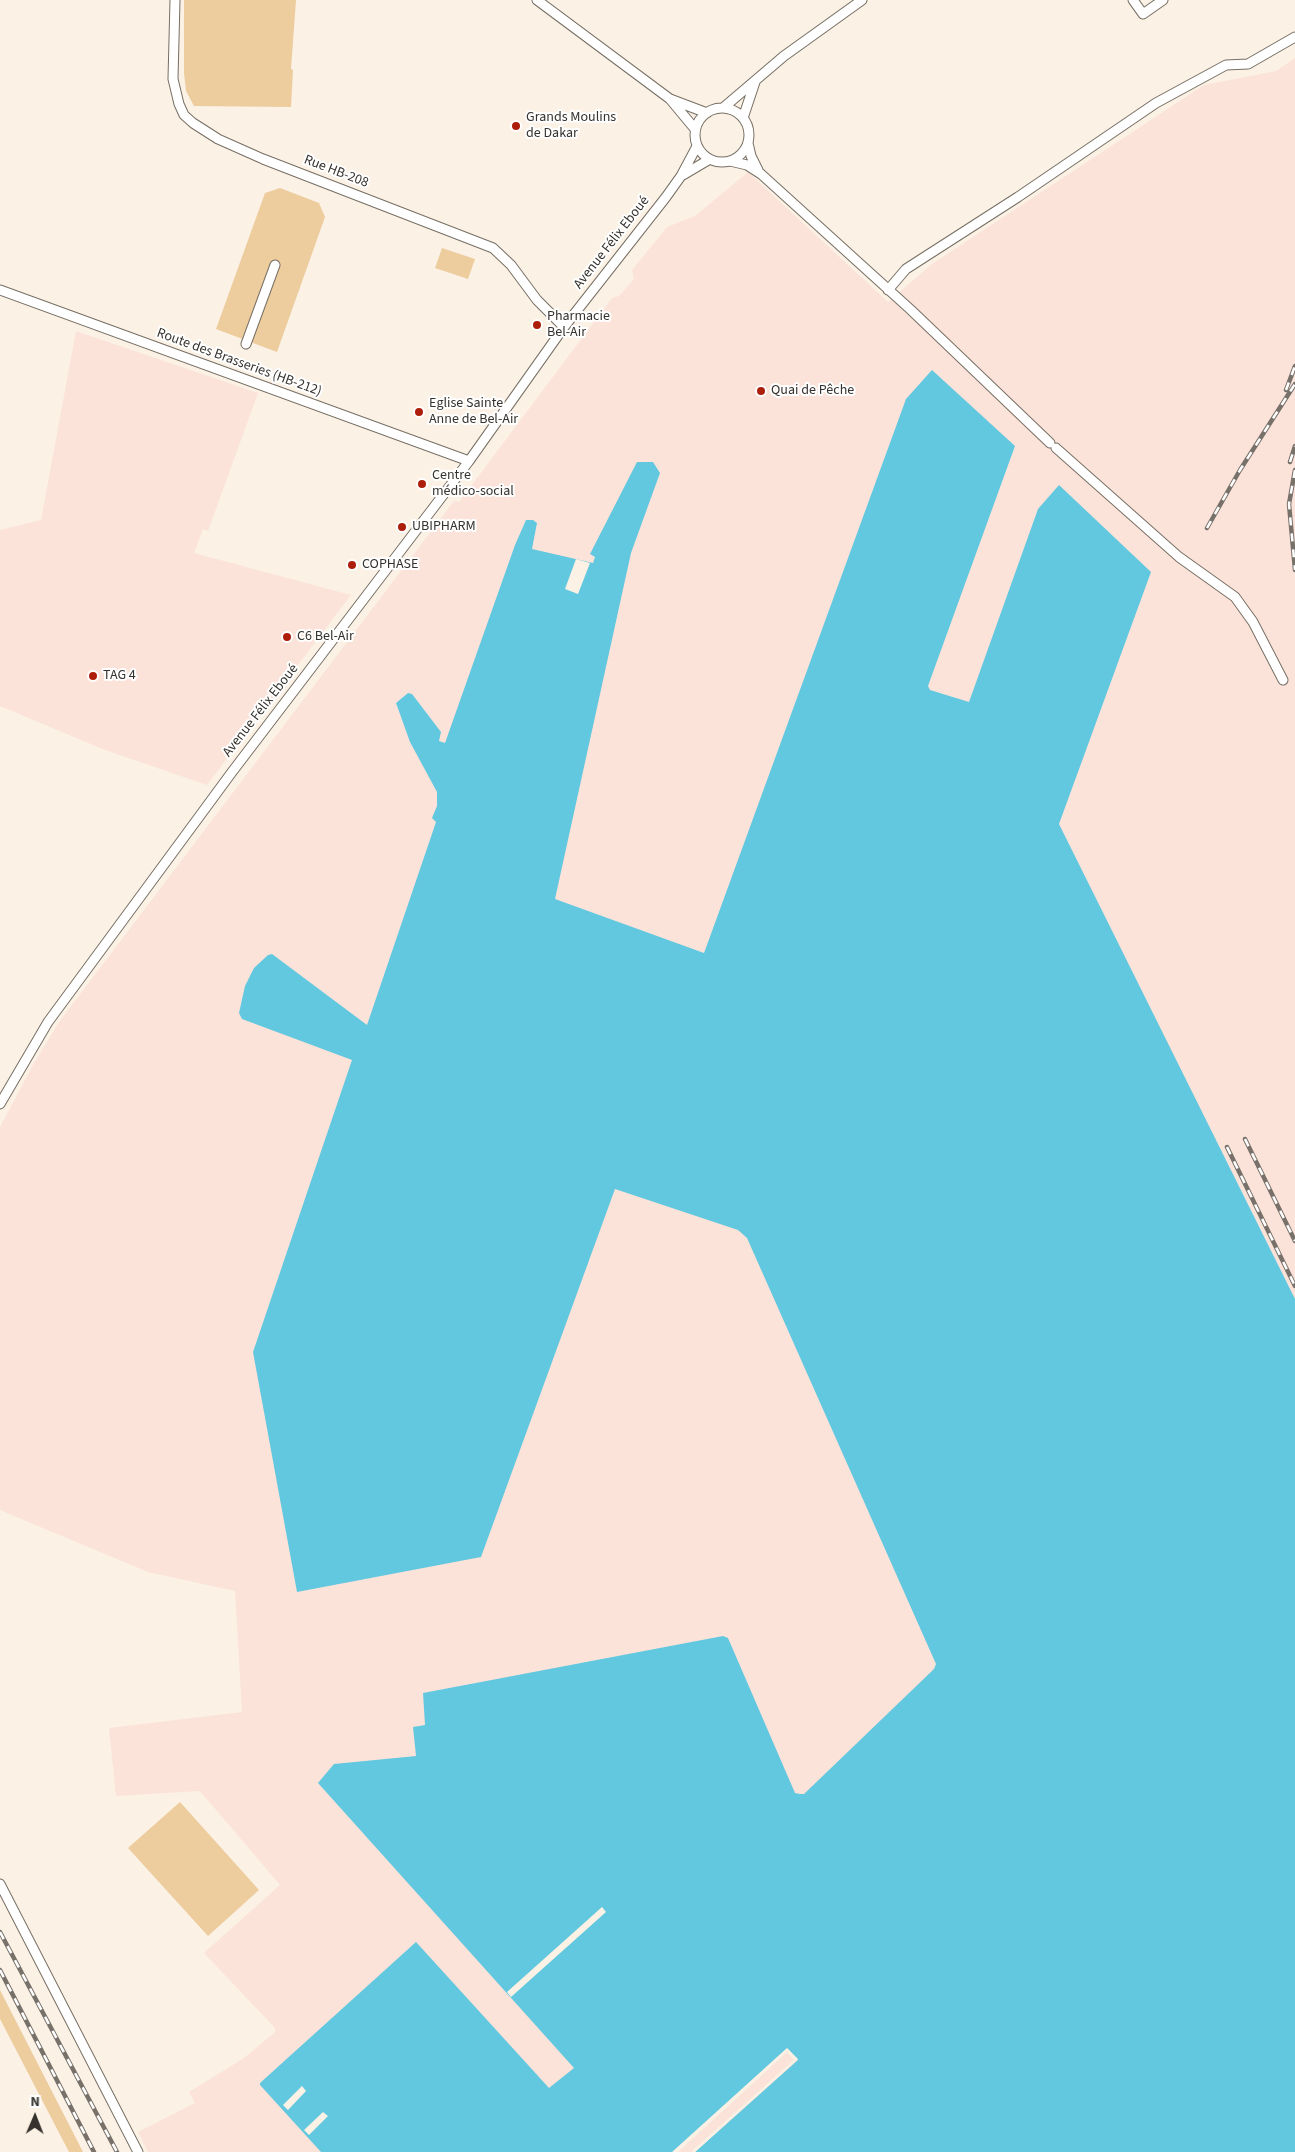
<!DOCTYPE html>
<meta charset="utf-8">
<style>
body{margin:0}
#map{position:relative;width:1295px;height:2152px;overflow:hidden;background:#fbf1e5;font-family:"Source Sans 3",sans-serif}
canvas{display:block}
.north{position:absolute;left:10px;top:2092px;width:50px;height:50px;-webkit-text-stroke:4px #fff;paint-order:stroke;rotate:1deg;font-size:14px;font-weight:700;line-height:20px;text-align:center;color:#36322e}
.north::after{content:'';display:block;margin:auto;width:18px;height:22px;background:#36322e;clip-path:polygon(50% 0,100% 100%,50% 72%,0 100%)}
</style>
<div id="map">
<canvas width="1295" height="2152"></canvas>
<div class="north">N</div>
</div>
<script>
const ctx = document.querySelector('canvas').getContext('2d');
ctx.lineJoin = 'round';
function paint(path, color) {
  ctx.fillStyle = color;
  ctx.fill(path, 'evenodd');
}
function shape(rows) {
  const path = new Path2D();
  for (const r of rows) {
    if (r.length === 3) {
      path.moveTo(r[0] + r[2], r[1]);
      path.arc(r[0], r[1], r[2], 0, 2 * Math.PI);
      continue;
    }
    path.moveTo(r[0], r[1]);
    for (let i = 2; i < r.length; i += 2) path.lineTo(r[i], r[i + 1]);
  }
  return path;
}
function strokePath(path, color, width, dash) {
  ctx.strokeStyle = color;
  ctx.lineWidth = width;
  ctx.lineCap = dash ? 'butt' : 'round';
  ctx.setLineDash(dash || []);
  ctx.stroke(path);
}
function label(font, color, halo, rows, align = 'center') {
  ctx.font = font + ' "Source Sans 3",sans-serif';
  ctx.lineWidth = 4;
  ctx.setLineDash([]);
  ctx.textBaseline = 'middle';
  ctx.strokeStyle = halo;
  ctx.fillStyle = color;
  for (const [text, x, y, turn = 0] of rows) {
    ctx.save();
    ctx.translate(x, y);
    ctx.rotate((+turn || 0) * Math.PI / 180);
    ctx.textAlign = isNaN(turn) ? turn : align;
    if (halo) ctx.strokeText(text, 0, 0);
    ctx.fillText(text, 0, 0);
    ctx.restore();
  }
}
const industrial = shape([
 [1295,58,1295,2152,148,2152,138,2132,195,2103,189,2092,244,2058,275,2032,275,2028,204,1953,280,1885,200,1791,116,1796,109,1728,242,1712,235,1591,148,1572,0,1510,0,1127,33,1065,59,1022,454,501,459,502,612,298,619,296,634,279,632,270,667,227,695,216,748,172,888,302,932,264,1204,85,1276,71],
 [76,331,258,393,208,531,203,529,194,553,351,595,207,785,105,750,0,706,0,530,41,520]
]);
const green = shape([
 [184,0,296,0,291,69,293,70,291,107,194,106,186,91,184,73],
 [280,188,319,203,325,217,277,352,216,329,265,193],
 [442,248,475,259,468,279,435,268],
 [180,1802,259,1890,208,1936,128,1848],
 [0,1990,83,2152,69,2152,0,2019]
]);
const water = shape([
 [932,370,1015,446,928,686,930,690,969,702,1038,509,1059,485,1151,572,1059,824,1295,1299,1295,2152,695,2152,798,2060,788,2049,674,2152,321,2152,260,2085,260,2083,416,1942,549,2088,574,2068,318,1783,334,1764,416,1756,413,1727,425,1725,423,1693,723,1636,728,1638,795,1793,800,1794,804,1794,934,1669,936,1664,747,1238,738,1230,615,1189,481,1557,297,1592,253,1352,352,1060,242,1019,239,1013,245,986,254,968,268,955,272,954,367,1025,436,822,432,818,437,806,437,792,410,742,396,703,408,693,412,694,441,732,439,741,445,743,515,545,526,520,533,520,537,523,532,549,593,563,595,557,590,554,637,462,653,462,660,473,631,553,555,899,704,953,906,399]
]);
const pier = shape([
 [576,559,590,563,578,594,565,589],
 [602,1907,606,1912,511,1997,507,1992],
 [787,2048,798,2059,695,2152,693,2152,693,2150,794,2060,787,2052,678,2152,672,2152],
 [302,2086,306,2091,288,2110,283,2105],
 [323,2112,328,2116,309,2135,304,2130]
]);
const minor = shape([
 [175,0,173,79,179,104,184,115,193,123,218,139,263,159,493,248,511,265,537,300,564,327],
 [537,0,670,99,695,129],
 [1133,0,1143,14,1163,0],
 [670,99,707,113],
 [723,108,784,56,862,0],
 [722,135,27],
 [743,118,755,82],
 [748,143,751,156,758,170],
 [730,161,747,165,761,174,911,310,1050,443],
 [683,175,710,159],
 [0,290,469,461],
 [888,290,906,269,1018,197,1156,103,1226,65,1248,64,1295,37],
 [246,344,275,265],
 [1056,448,1179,557,1235,597,1253,622,1283,680],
 [0,1104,48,1022,232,772,469,461,564,327,666,197,681,176,697,146],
 [0,1884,138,2152]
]);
const rail = shape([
 [1286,390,1295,366],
 [1290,462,1295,446],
 [1295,470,1289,504,1295,570],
 [1207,528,1240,470,1295,384],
 [1245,1139,1295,1241],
 [1227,1147,1295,1286],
 [0,1932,117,2152],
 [0,1970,94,2152]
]);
const markers = [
 [516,126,5,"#ac1d0a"],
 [537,325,5,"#ac1d0a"],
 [761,391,5,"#ac1d0a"],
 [419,412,5,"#ac1d0a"],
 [422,484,5,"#ac1d0a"],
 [402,527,5,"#ac1d0a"],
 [352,565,5,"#ac1d0a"],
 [287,637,5,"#ac1d0a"],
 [93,676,5,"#ac1d0a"]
];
const poiNames = [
 ["Grands Moulins",526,118],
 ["de Dakar",526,134],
 ["Pharmacie",547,317],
 ["Bel-Air",547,333],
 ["Quai de Pêche",771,391],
 ["Eglise Sainte",429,404],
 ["Anne de Bel-Air",429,420],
 ["Centre",432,476],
 ["médico-social",432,492],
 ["UBIPHARM",412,527],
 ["COPHASE",362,565],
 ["C6 Bel-Air",297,637],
 ["TAG 4",103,676]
];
const streetNames = [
 ["Rue HB-208",336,172,21],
 ["Avenue Félix Eboué",612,243,-52],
 ["Route des Brasseries (HB-212)",239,363,20],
 ["Avenue Félix Eboué",261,711,-52]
];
paint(industrial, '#fce3da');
paint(green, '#edcc9e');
paint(water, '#62c8df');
paint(pier, '#fbf1e5');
strokePath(minor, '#776f64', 11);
strokePath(minor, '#fff', 9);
strokePath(rail, '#77716a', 4.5);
strokePath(rail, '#fff', 2.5, [8]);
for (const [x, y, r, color] of markers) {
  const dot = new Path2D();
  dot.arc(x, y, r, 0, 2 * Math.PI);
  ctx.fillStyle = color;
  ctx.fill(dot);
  strokePath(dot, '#fff', 2);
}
label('14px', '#36322e', '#fff', poiNames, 'left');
label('14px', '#36322e', '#fff', streetNames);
</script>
